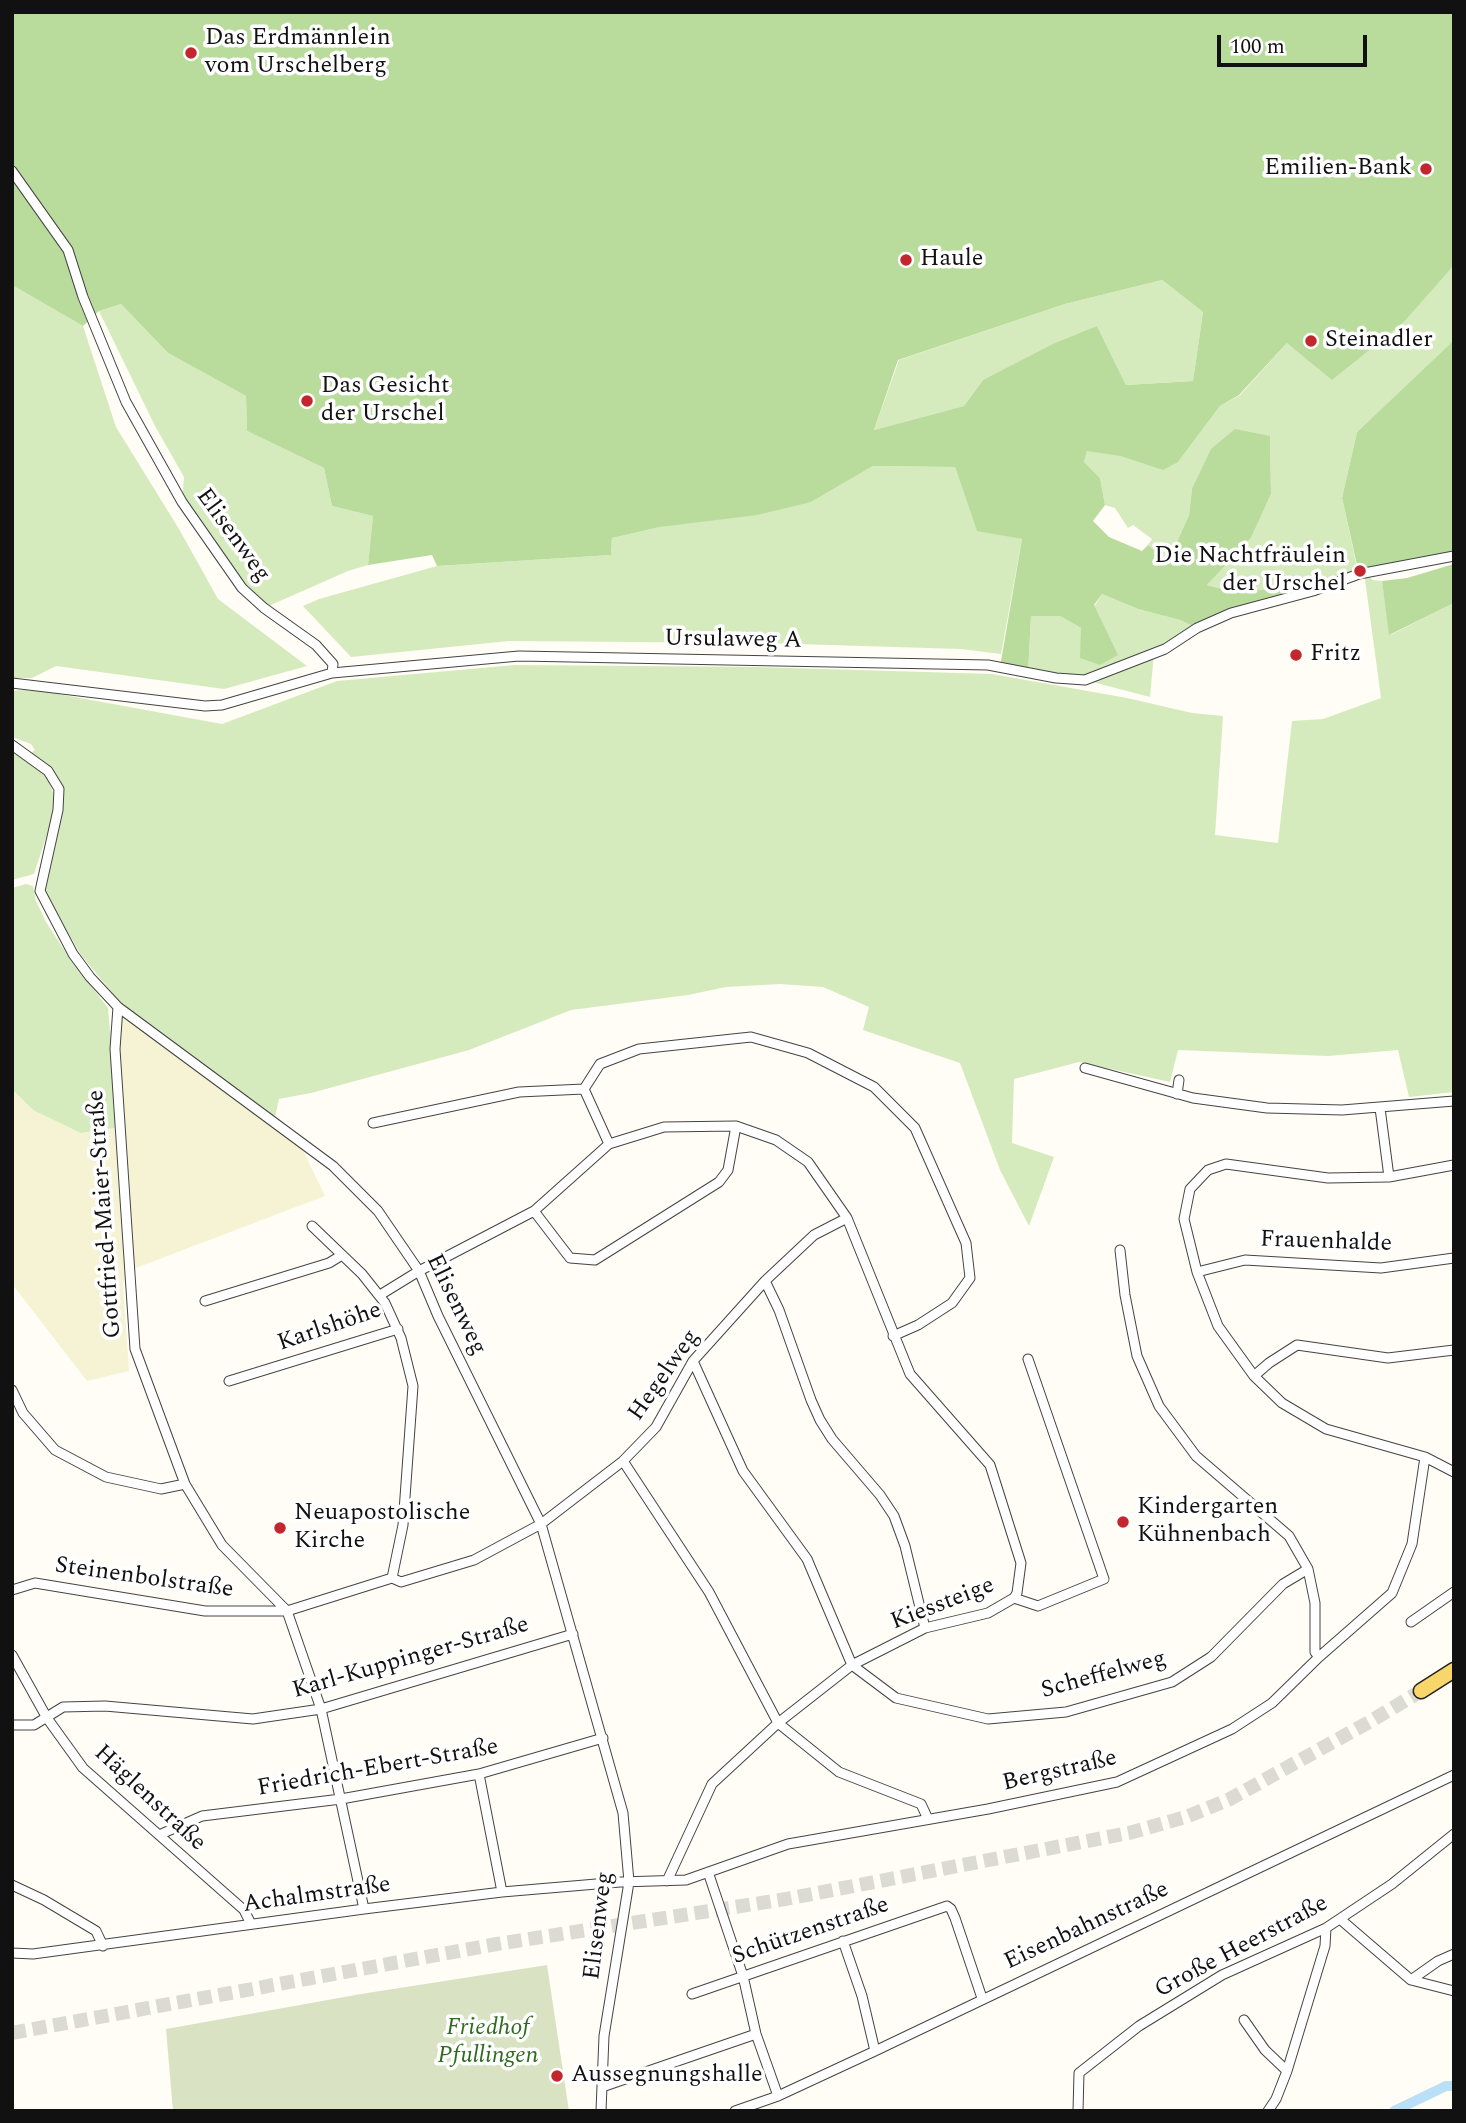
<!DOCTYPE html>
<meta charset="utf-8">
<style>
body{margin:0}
#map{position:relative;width:1466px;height:2123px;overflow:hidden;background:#fffdf5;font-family:Spectral,serif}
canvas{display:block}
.frame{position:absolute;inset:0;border:14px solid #111;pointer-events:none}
.scale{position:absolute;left:1217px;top:35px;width:150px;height:32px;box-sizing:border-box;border:4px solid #111;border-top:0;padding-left:9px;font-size:21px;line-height:24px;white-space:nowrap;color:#111;-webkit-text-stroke:5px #fff;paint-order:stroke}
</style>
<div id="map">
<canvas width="1466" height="2123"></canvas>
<div class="frame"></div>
<div class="scale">100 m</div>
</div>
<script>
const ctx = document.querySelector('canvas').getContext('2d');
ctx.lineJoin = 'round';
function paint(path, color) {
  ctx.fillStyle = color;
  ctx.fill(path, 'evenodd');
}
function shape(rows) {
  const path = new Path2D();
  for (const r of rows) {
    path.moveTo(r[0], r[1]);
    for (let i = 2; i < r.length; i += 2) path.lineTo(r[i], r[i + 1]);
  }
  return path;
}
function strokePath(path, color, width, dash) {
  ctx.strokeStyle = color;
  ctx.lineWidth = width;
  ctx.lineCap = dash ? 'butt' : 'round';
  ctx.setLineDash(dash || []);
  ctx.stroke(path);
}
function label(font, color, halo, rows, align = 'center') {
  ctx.font = font + ' Spectral,serif';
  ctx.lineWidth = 7;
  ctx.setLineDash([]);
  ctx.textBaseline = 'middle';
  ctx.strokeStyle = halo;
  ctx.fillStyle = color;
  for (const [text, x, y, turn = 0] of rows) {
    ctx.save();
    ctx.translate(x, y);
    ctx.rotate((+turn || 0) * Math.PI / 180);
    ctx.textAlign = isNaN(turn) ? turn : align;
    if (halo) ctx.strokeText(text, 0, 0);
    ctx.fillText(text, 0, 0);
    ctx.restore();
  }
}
const farmland = shape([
 [118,1007,298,1140,325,1196,128,1271,123,1284,129,1371,87,1381,12,1284,12,1089,33,1110,119,1127]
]);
const green = shape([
 [1454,264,1454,340,1357,432,1342,498,1358,572,1291,595,1274,589,1229,591,1207,585,1251,538,1271,494,1270,436,1192,489,1189,515,1169,560,1148,545,1152,539,1133,525,1128,528,1115,508,1105,505,1100,478,1084,462,1087,450,1178,462,1220,406,1240,395,1288,342,1404,322],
 [1162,280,1203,312,1193,381,1126,385,1097,326,983,380,964,406,874,430,899,360,1065,304],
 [12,285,83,326,116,427,179,529,218,599,307,666,224,689,56,666,32,678,12,678],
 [121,304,168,353,246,396,247,431,324,468,332,506,373,516,368,565,348,571,264,608,242,588,182,502,184,477,155,426,99,311],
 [873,466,955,467,977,530,1022,539,1001,654,961,649,764,643,509,641,351,657,303,606,319,599,437,566,611,555,612,538,660,527,811,502],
 [1364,572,1373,580,1382,581,1390,635,1454,603,1454,1092,1409,1097,1398,1050,1328,1056,1178,1050,1170,1082,1079,1062,1014,1079,1012,1143,1054,1157,1029,1226,1000,1170,960,1063,863,1030,869,1007,823,987,780,984,726,987,688,995,571,1010,469,1050,311,1093,279,1099,275,1117,123,1006,81,955,45,893,62,815,63,791,54,773,31,753,35,750,31,744,12,737,12,691,21,690,42,691,222,724,337,681,515,665,756,667,992,674,1127,698,1192,713,1223,716,1215,835,1278,843,1292,721,1323,719,1381,698],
 [1102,594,1138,609,1180,620,1197,628,1154,653,1150,697,1085,680,1028,673,1031,616,1060,616,1081,628],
 [12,748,47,776,55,798,52,819,34,874,12,880],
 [26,884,33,886,36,901,46,922,68,956,108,1008,111,1044,115,1049,120,1127,81,1133,33,1110,12,1089,12,888]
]);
const forest = shape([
 [12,12,1454,12,1454,265,1404,322,1332,380,1287,343,1239,395,1220,406,1178,462,1163,470,1121,456,1087,451,1084,462,1100,478,1105,505,1093,521,1109,537,1142,551,1148,545,1169,560,1189,515,1192,489,1211,449,1235,429,1270,436,1271,494,1251,538,1207,585,1229,591,1274,589,1293,596,1197,628,1180,620,1138,609,1102,594,1094,605,1118,655,1100,665,1080,658,1081,628,1060,616,1031,616,1028,673,1000,667,1022,539,977,531,955,467,873,466,811,502,757,515,660,527,612,538,611,555,437,566,432,555,368,565,373,516,332,506,324,468,247,431,246,396,168,353,121,304,99,311,83,326,12,285],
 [1162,280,1203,312,1193,381,1126,385,1097,326,1053,344,983,380,964,406,874,430,898,360,1065,304],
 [1454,340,1454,556,1359,574,1342,498,1357,432],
 [1454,564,1454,603,1389,635,1382,581,1407,578]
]);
const cemetery = shape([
 [547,1965,569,2111,173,2111,166,2029,361,1994]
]);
const canal = shape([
 [1394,2111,1446,2086,1454,2086]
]);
const primaryTunnel = shape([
 [12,2033,497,1944,786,1899,1129,1833,1186,1817,1230,1799,1371,1721,1421,1691]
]);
const minor = shape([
 [12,171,68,250,83,297,126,402,182,502,242,588,264,608,316,645,333,664,332,673],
 [12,683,205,706,222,705,332,673,519,656,988,665,1056,678,1085,680,1165,649,1197,628,1231,613,1313,591,1359,574,1454,556],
 [12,745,48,771,59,789,58,810,40,891,73,954,90,977,118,1007,333,1166,378,1211,419,1271,438,1316,541,1524,623,1813,629,1882,604,2036,601,2111],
 [118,1007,115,1049,135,1349,185,1484,222,1545,287,1611,321,1709,364,1909],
 [1085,1068,1193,1098,1267,1108,1342,1110,1454,1101],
 [1177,1094,1179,1080],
 [1380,1108,1389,1177],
 [373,1123,519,1092,584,1089],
 [609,1144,584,1089,600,1064,639,1049,751,1037,808,1053,874,1087,915,1128,966,1243,970,1278,952,1303,918,1325,893,1336],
 [1454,1165,1389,1177,1328,1178,1226,1164,1208,1170,1190,1189,1184,1219,1197,1272,1218,1326,1254,1376,1282,1403,1326,1429,1425,1457,1454,1472],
 [534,1211,570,1258,595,1260,719,1182,728,1170,736,1126],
 [1120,1250,1125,1295,1137,1356,1159,1406,1196,1456,1289,1536,1308,1569,1315,1603,1315,1652,1319,1657],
 [1197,1272,1245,1260,1381,1268,1454,1258],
 [765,1281,779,1310,811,1400,820,1420,832,1439,880,1495,894,1516,905,1546,925,1628],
 [380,1295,419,1271,534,1211,609,1144,664,1127,736,1126,776,1140,808,1162,847,1218,910,1374,990,1465,1021,1563,1017,1593,1014,1598],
 [205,1301,329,1263,342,1255],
 [693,1361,743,1471,807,1559,852,1665,896,1698,988,1719,1066,1712,1172,1682,1211,1657,1283,1584,1308,1569],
 [1254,1376,1269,1363,1297,1345,1388,1358,1454,1350],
 [229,1381,398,1329],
 [12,1390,23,1413,55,1450,106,1477,161,1489,185,1484],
 [623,1461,709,1592,778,1723,839,1772,921,1804,928,1819],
 [392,1578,401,1582,474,1560,541,1524,623,1461,656,1427,693,1361,765,1281,814,1235,847,1218],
 [12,1590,35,1583,205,1611,287,1611,392,1578,403,1525,413,1386,401,1338,385,1303,362,1274,312,1226],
 [1411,1622,1454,1592],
 [12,1655,47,1718,83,1768,244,1910,251,1924],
 [12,1725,34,1725,63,1707,105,1706,253,1719,321,1709,573,1634],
 [479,1774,502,1892],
 [159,1835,202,1816,341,1799,479,1774,603,1738],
 [708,1872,743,1976,756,2034,778,2096],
 [667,1881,712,1784,778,1723,852,1665,925,1628,988,1613,1014,1598,1038,1606,1104,1579,1028,1359],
 [12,1885,44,1900,96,1931,103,1946],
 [1340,1919,1411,1980,1454,1991],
 [843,1941,862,1996,875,2051],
 [12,1953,33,1954,364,1909,502,1892,620,1882,686,1880,788,1844,988,1809,1117,1782,1232,1729,1272,1703,1319,1657,1392,1593,1412,1544,1425,1457],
 [1411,1980,1438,1961,1454,1954],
 [692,1994,947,1906,951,1909,955,1918,982,1998],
 [1244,2020,1265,2050,1287,2071],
 [602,2087,756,2034],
 [735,2111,778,2096,875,2051,1454,1775],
 [1078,2111,1079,2073,1139,2026,1222,1975,1326,1928,1392,1884,1454,1834],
 [1268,2111,1276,2099,1287,2071,1325,1946,1326,1928]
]);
const primary = shape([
 [1421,1691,1454,1670]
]);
const markers = [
 [191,53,7,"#c4262e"],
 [1426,169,7,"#c4262e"],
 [906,260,7,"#c4262e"],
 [1311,341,7,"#c4262e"],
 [307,401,7,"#c4262e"],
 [1360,571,7,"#c4262e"],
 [1296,655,7,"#c4262e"],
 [1123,1522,7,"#c4262e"],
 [280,1528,7,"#c4262e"],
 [557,2076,7,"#c4262e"]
];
const poiNames = [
 ["Das Erdmännlein",205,39],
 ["vom Urschelberg",205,67],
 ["Emilien-Bank",1412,169,"right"],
 ["Haule",920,260],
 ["Steinadler",1325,341],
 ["Das Gesicht",321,387],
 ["der Urschel",321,415],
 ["Die Nachtfräulein",1346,557,"right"],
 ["der Urschel",1346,585,"right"],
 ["Fritz",1310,655],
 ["Kindergarten",1137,1508],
 ["Kühnenbach",1137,1536],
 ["Neuapostolische",294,1514],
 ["Kirche",294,1542],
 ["Aussegnungshalle",571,2076]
];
const streetNames = [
 ["Elisenweg",232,536,54],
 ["Ursulaweg A",733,641,1],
 ["Gottfried-Maier-Straße",106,1214,-94],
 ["Frauenhalde",1326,1243,2],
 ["Elisenweg",455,1305,64],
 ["Karlshöhe",330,1328,-19],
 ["Hegelweg",665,1376,-55],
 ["Steinenbolstraße",144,1579,8],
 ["Kiessteige",943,1605,-21],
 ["Karl-Kuppinger-Straße",411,1659,-16],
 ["Scheffelweg",1104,1676,-15],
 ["Friedrich-Ebert-Straße",378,1769,-10],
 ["Bergstraße",1060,1772,-13],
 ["Häglenstraße",149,1799,43],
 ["Achalmstraße",317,1896,-8],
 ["Elisenweg",600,1926,-83],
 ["Eisenbahnstraße",1087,1927,-25],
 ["Schützenstraße",811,1932,-19],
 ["Große Heerstraße",1242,1948,-28]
];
const parkNames = [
 ["Friedhof",488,2029],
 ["Pfullingen",488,2057]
];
paint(farmland, '#f6f3d4');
paint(green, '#d5ebbd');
paint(forest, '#b9dc9c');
paint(cemetery, '#d9e3c4');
strokePath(canal, '#b9e0f7', 10);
strokePath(primaryTunnel, '#dbdad3', 14, [14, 7]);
strokePath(minor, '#444', 11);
strokePath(primary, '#222', 17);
strokePath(minor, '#fff', 9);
strokePath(primary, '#f9d66b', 14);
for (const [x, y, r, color] of markers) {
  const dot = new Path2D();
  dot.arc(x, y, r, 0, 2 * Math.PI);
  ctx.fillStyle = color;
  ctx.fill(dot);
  strokePath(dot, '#fff', 2.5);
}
label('24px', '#111', '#fff', poiNames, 'left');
label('24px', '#111', '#fff', streetNames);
label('italic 24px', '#2f6b1f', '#fff', parkNames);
</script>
